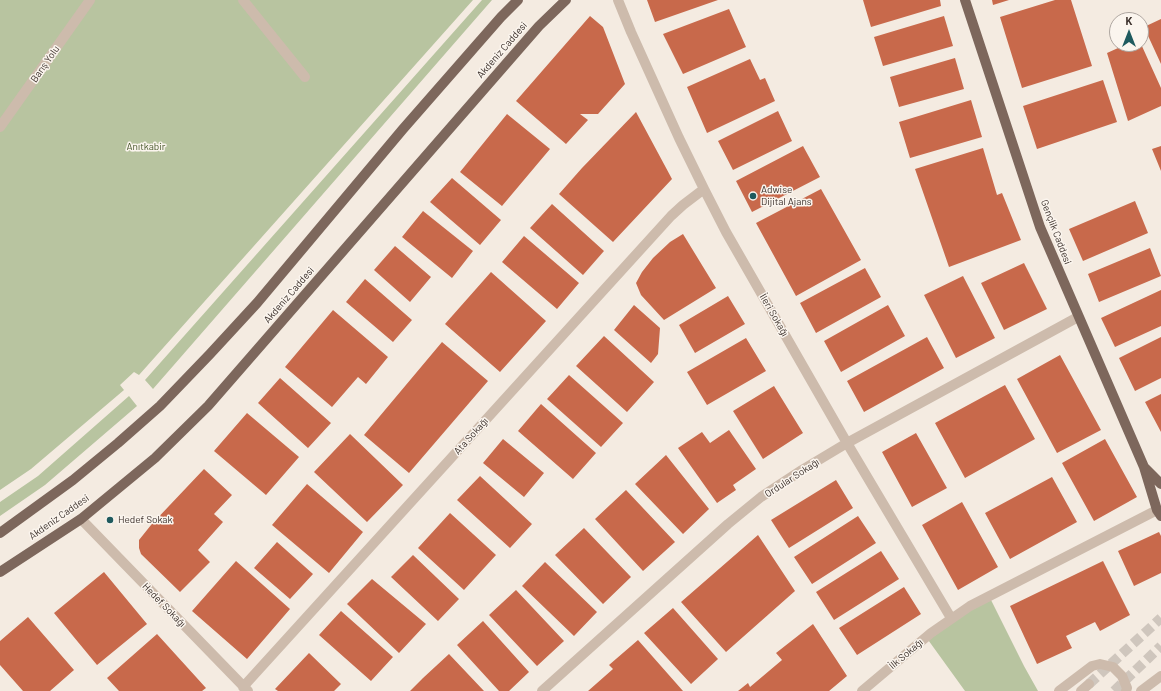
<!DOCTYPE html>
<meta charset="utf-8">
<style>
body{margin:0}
#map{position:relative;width:1161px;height:691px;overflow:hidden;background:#f4ebe1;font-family:Barlow,sans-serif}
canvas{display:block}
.north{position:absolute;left:1109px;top:12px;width:40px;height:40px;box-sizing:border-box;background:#fbf5ee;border:1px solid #aea6a0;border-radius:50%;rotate:0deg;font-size:11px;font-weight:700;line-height:16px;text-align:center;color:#3b302b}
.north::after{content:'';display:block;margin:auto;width:14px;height:18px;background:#1f5a5e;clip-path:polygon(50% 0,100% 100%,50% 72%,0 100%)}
</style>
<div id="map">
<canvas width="1161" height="691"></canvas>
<div class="north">K</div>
</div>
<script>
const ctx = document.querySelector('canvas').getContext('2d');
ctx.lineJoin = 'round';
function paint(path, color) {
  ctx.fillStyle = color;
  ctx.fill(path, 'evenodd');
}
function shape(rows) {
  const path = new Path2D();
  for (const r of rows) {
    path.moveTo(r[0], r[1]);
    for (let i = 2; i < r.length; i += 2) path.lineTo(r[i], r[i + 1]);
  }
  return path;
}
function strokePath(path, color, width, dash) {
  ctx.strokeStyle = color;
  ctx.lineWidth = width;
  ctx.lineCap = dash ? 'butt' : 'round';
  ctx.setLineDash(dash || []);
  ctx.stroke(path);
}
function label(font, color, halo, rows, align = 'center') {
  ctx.font = font + ' Barlow,sans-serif';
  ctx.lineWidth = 3;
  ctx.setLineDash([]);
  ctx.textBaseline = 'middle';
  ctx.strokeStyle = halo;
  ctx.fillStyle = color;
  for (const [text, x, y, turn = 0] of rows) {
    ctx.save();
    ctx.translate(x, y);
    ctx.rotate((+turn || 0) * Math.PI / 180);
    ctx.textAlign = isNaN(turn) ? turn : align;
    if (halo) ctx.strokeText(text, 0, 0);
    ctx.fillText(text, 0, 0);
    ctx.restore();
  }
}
const green = shape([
 [0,0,473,0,139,375,134,372,120,385,124,390,31,469,0,490],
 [482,0,492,0,153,389,145,380],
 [129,396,137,406,45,485,0,516,0,502,38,476],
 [989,596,1024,666,1038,691,965,691,926,637]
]);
const building = shape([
 [647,0,718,0,655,22],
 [863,0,940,0,941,6,871,27],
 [992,0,1009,0,993,5],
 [1055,0,1071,0,1092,66,1022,88,1000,17],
 [729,9,746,47,683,74,663,34],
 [590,16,603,27,625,84,598,114,580,114,588,120,566,144,516,101],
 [944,16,953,46,883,66,874,37],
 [1161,19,1161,64,1144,27],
 [1127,44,1141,44,1161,88,1161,106,1128,121,1107,53],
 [955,58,964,89,899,107,890,77],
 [750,59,760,80,765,78,775,101,707,133,687,87],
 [1103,80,1117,122,1037,149,1023,106],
 [971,100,982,137,910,158,899,122],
 [778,111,792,141,733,170,718,141],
 [636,112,672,179,613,242,559,194,582,168],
 [507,114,550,149,502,206,460,172],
 [803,146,820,177,752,212,736,181],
 [1161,146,1161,171,1152,149],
 [983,148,997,195,1002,193,1021,240,949,267,915,169],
 [452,178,501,220,480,245,430,202],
 [821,189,861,260,796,296,756,223],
 [1135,201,1148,233,1083,261,1069,229],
 [552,204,604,251,583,275,530,228],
 [423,211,473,251,452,278,402,237],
 [683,234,716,288,664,320,641,295,636,283,642,272,653,258,670,242],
 [524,236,579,283,557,309,502,262],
 [395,246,431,277,410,302,374,270],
 [1150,248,1161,276,1099,302,1088,274],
 [1024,263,1047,309,1004,330,981,283],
 [865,268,881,297,816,333,800,303],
 [491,272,546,321,500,372,445,324],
 [963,276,995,338,956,358,924,295],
 [365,279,412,320,393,342,346,302],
 [1161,290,1161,326,1115,347,1101,318],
 [728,296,745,324,695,353,679,325],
 [634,305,660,328,658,354,651,363,614,330],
 [888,305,905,336,841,372,824,341],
 [333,310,388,357,366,384,358,377,332,407,285,367],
 [604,336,654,382,627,412,576,366],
 [927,337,944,368,864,412,847,381],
 [1161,337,1161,378,1135,391,1119,358],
 [746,338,766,371,707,405,687,372],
 [442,342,488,381,409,473,364,435],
 [1060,355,1101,430,1057,453,1017,379],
 [569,375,623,423,601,447,547,399],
 [280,378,331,423,308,448,258,403],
 [1005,385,1035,439,965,478,935,423],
 [774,386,803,433,763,459,733,411],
 [1161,394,1161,432,1145,402],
 [541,404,596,453,573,479,518,431],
 [247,413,299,457,266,495,214,451],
 [729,430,756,469,733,485,736,490,717,503,678,448,702,432,710,443],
 [916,433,947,488,912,507,882,452],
 [350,434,403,485,367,522,314,472],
 [503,439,544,473,524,497,483,463],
 [1105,439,1137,497,1094,521,1062,463],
 [666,455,709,509,683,534,635,484],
 [204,469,232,495,214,514,223,522,198,550,210,562,180,592,141,554,139,548,139,540,151,525],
 [480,476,532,524,510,548,457,500],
 [1052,477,1077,522,1010,559,985,513],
 [836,480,853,508,789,548,771,520],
 [307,484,363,532,329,573,272,525],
 [626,490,675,542,643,571,595,519],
 [962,502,998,567,958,590,922,525],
 [450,513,496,555,464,590,418,548],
 [858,516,876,543,812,584,794,557],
 [584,528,631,577,603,604,555,555],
 [1159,532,1161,536,1161,573,1134,586,1118,551],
 [758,535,795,591,726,652,681,602],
 [277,542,313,574,290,599,254,568],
 [881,551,899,579,834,620,816,592],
 [413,555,459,599,438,621,391,577],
 [236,561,290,609,247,659,192,611],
 [1103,561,1130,615,1100,631,1095,622,1066,636,1072,648,1037,664,1010,606],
 [545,562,597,612,574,636,522,586],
 [104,572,147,624,97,665,54,613],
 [372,579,426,624,399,653,347,604],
 [904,587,921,614,857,655,839,628],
 [516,590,564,641,537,666,489,615],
 [673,608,718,659,691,684,644,633],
 [341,611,393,657,371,681,319,635],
 [28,617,74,670,50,691,23,691,0,665,0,641],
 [483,621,529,672,509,691,499,691,457,645],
 [813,624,847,676,829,691,738,691,748,683,750,687,782,660,776,653],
 [157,634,206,688,202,691,119,691,107,678],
 [638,640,683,691,588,691,613,669,609,665],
 [309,653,341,684,334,691,278,691,275,689],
 [449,654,484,691,410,691,423,678]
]);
const majorTunnel = shape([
 [1089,684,1161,618],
 [1114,691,1161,646]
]);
const minor = shape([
 [243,0,305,77],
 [618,0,631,32,679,138,704,189,726,232,847,443,951,618],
 [0,127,90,0],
 [81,519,248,691],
 [243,687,671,216,683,205,704,189],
 [542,691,728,524,761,497,802,470,847,443,1078,317],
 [862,691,931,633,970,606,1157,510],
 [1059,691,1092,666,1100,664,1113,667,1122,676,1127,688,1126,691],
 [1081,691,1089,684],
 [1141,691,1161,676]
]);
const major = shape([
 [965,0,1040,227,1144,467,1157,510,1161,516],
 [1145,468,1161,484],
 [0,533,73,480,118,443,160,406,210,354,257,303,403,129,501,17,518,0],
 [0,572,81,519,155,458,208,406,539,26,566,0]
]);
const markers = [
 [753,196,4,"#1f5a5e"],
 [110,520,4,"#1f5a5e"]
];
const streetNames = [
 ["Akdeniz Caddesi",502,50,-49],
 ["Barış Yolu",45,64,-55],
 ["Gençlik Caddesi",1056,232,69],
 ["Akdeniz Caddesi",289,295,-49],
 ["İleri Sokağı",774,315,60],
 ["Ata Sokağı",471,436,-48],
 ["Ordular Sokağı",792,478,-33],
 ["Akdeniz Caddesi",59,517,-35],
 ["Hedef Sokağı",164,605,46],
 ["İlk Sokağı",906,654,-40]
];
const parkNames = [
 ["Anıtkabir",146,147]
];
const poiNames = [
 ["Adwise",761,190],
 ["Dijital Ajans",761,202],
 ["Hedef Sokak",118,520]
];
paint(green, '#b8c4a0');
paint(building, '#c8694b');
strokePath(majorTunnel, '#cfc6bd', 10, [10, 5]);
strokePath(minor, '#cdbbac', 10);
strokePath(major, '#7d675c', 10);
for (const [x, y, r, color] of markers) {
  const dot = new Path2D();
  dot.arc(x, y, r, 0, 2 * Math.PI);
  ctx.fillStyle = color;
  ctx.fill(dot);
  strokePath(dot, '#fbf5ee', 1.5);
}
label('10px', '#3b302b', '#fbf5ee', streetNames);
label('10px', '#4a5a2e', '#fbf5ee', parkNames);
label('10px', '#3b302b', '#fbf5ee', poiNames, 'left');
</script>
